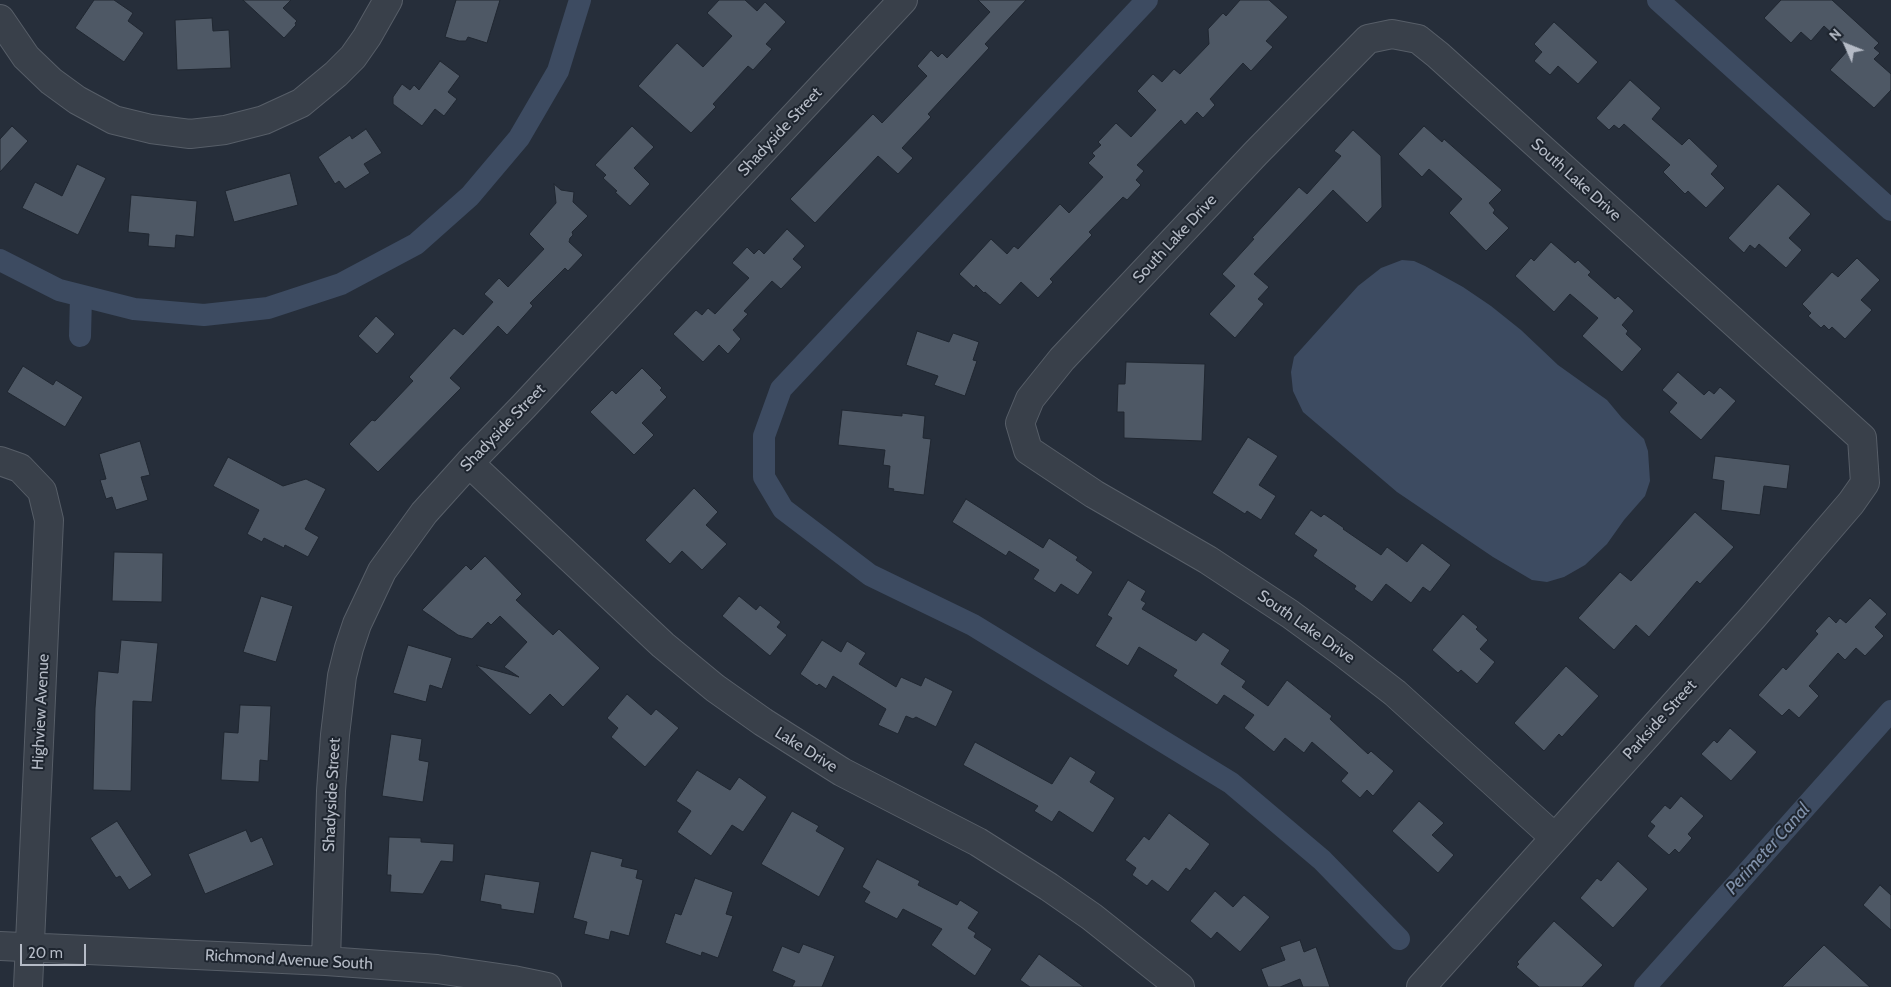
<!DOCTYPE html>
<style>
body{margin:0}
#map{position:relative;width:1891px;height:987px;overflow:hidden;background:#262e3a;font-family:Cabin,sans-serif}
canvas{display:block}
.north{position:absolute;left:1821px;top:20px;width:50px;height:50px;-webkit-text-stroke:4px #1e252f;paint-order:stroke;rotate:314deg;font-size:14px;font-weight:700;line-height:20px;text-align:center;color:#b5bbc6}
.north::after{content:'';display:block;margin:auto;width:18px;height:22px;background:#b5bbc6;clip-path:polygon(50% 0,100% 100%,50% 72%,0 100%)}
.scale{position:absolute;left:20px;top:944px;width:66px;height:22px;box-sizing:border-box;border:2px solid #b5bbc6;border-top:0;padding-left:6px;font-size:15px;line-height:18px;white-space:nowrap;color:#b5bbc6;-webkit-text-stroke:4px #1e252f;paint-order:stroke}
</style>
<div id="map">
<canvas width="1891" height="987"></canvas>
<div class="north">N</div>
<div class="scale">20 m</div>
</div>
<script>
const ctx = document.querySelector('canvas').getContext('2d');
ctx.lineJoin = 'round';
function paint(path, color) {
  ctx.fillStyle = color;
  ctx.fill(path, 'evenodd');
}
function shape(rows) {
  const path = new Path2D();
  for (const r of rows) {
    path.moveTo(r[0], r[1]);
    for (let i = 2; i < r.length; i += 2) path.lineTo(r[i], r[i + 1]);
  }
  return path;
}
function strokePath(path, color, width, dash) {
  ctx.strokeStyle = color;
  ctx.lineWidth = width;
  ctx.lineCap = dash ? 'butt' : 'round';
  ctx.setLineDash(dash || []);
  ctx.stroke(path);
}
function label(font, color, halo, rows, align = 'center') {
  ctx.font = font + ' Cabin,sans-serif';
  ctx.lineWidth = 4;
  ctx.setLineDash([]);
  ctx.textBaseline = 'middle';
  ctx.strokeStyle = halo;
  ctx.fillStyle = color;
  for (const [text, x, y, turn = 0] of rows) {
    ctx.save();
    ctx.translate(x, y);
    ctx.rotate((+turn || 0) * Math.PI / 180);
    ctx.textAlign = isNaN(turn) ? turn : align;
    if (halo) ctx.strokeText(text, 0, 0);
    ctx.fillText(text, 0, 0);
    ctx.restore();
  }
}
const water = shape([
 [1402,260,1414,261,1425,266,1463,287,1491,306,1521,330,1558,365,1607,400,1622,418,1644,439,1648,451,1650,481,1645,496,1624,520,1607,544,1585,565,1564,577,1547,582,1532,580,1493,557,1397,492,1303,412,1293,391,1291,372,1294,357,1358,286,1381,268]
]);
const canal = shape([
 [1147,0,781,389,764,436,764,477,783,509,870,575,973,625,1231,783,1322,860,1399,939],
 [1658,0,1891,210],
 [0,260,59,290,134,309,204,315,268,308,341,284,416,244,470,196,519,138,558,71,580,0],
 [80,336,81,296],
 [1645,987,1891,711]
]);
const building = shape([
 [94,0,114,0,133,13,128,21,144,33,124,62,75,28,94,0],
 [243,0,291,0,283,8,297,21,295,23,296,25,284,38,243,0],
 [456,0,500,0,487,43,468,37,466,41,459,41,445,37,456,0],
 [719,0,745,0,757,11,765,2,786,22,766,44,772,49,753,70,748,66,713,104,716,107,691,133,638,86,677,43,703,67,732,36,707,13,719,0],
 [978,0,1026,0,985,44,989,48,928,114,931,117,902,148,913,158,898,174,878,156,815,223,790,199,873,114,882,123,927,76,917,66,931,50,938,57,942,53,947,58,990,12,978,0],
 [1240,0,1269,0,1288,17,1266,41,1273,47,1251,71,1243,63,1210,99,1215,105,1203,118,1197,112,1185,125,1181,120,1137,165,1144,171,1136,180,1141,185,1127,200,1123,197,1089,232,1092,235,1050,279,1053,282,1038,298,1021,282,1000,305,985,292,984,293,976,285,974,288,959,274,991,239,1007,254,1014,246,1018,249,1060,204,1069,213,1103,177,1088,163,1095,156,1092,153,1101,145,1098,142,1116,123,1131,137,1156,110,1137,91,1153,74,1162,82,1174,69,1180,74,1209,44,1208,29,1223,13,1226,16,1240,0],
 [1781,0,1832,0,1879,43,1874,48,1880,53,1874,59,1891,74,1891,90,1874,108,1830,70,1849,49,1824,26,1811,41,1801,32,1791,43,1764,18,1781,0],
 [212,18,213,31,229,30,231,68,177,70,175,20,212,18],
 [1554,22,1598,62,1578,84,1558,66,1550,75,1534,61,1542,52,1534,44,1554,22],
 [440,61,460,76,448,92,457,99,444,116,435,109,422,126,393,104,393,97,402,84,410,90,414,85,419,90,440,61],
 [1630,80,1661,108,1652,119,1682,145,1689,138,1718,166,1711,174,1725,188,1706,208,1688,191,1685,194,1663,172,1670,165,1624,124,1619,129,1614,125,1609,130,1596,118,1630,80],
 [12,126,28,141,0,172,0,139,12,126],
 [632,126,654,147,634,168,650,184,630,206,615,192,617,191,603,178,606,175,595,165,632,126],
 [1424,126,1442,142,1444,139,1502,190,1489,203,1495,210,1493,213,1509,228,1486,251,1449,213,1462,199,1429,169,1422,177,1398,154,1424,126],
 [366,129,382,153,364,164,370,173,345,189,339,181,335,184,318,157,350,135,352,139,366,129],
 [1353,130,1381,156,1382,207,1367,223,1333,190,1254,274,1269,287,1258,299,1264,304,1235,338,1209,314,1235,286,1222,274,1254,239,1252,238,1299,187,1307,194,1341,156,1334,151,1353,130],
 [77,164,106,178,78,235,22,208,35,182,62,196,77,164],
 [290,173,298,205,234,222,225,191,290,173],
 [554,184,561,190,574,192,573,202,588,216,572,232,573,235,570,238,569,242,583,255,568,271,565,268,530,303,533,306,507,335,498,326,450,378,461,388,378,472,349,444,372,420,375,421,413,381,409,377,454,328,463,335,493,302,484,294,499,278,508,287,544,249,529,234,556,203,554,184],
 [1778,184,1811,214,1789,238,1802,250,1786,268,1759,244,1755,249,1750,245,1744,253,1728,238,1778,184],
 [131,195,197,201,194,237,176,235,175,248,148,246,149,234,128,232,131,195],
 [787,229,805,246,793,259,802,267,781,289,772,281,744,311,748,314,733,330,741,339,728,354,719,345,703,362,673,334,696,310,702,315,708,308,715,314,749,278,732,263,747,247,754,254,759,249,764,254,787,229],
 [1551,242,1575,263,1578,260,1591,272,1588,275,1615,299,1618,296,1634,311,1622,325,1628,331,1626,334,1642,349,1622,372,1582,336,1598,318,1570,294,1554,312,1515,276,1531,258,1534,261,1551,242],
 [1857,258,1880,280,1861,300,1872,310,1845,339,1832,327,1829,330,1824,325,1821,328,1808,316,1811,313,1802,304,1832,272,1838,277,1857,258],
 [376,316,395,334,377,354,358,336,376,316],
 [917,331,949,342,953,333,979,342,973,360,977,361,965,396,934,385,938,376,906,365,917,331],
 [1126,362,1205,364,1202,441,1124,438,1124,412,1117,412,1118,384,1125,384,1126,362],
 [23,366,53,385,56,380,83,397,65,427,7,392,23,366],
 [642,368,662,388,660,390,667,397,642,423,654,435,634,455,590,412,612,390,616,394,642,368],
 [1678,372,1704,395,1709,390,1714,394,1720,387,1736,401,1701,440,1669,412,1677,403,1662,390,1678,372],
 [842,410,902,416,902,413,925,416,923,438,931,439,924,495,893,491,894,489,888,488,890,466,883,465,885,450,838,445,842,410],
 [1248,437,1278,456,1259,485,1276,496,1261,520,1247,511,1245,514,1212,493,1248,437],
 [140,441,150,475,141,477,148,500,116,510,112,497,106,499,100,480,106,479,99,454,140,441],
 [1715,456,1790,465,1787,489,1764,486,1760,515,1721,510,1724,481,1712,479,1715,456],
 [228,457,283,486,306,479,326,489,305,529,319,537,308,557,285,545,284,548,264,538,262,542,247,534,259,510,213,486,228,457],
 [694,488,718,512,706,525,727,544,702,570,682,551,670,564,645,540,694,488],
 [966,499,1043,548,1049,538,1078,557,1076,560,1093,572,1078,595,1061,584,1055,593,1033,579,1039,570,1009,551,1006,556,952,522,966,499],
 [1311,510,1321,517,1324,514,1344,528,1343,529,1381,555,1387,547,1407,562,1422,543,1451,565,1430,592,1423,587,1411,603,1386,584,1372,602,1354,589,1356,586,1313,556,1317,550,1294,534,1311,510],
 [1695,512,1734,547,1700,584,1697,581,1649,637,1636,625,1614,650,1578,618,1620,572,1631,581,1695,512],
 [114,552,163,553,162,602,112,601,114,552],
 [485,556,522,594,516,600,553,635,559,629,600,668,563,707,550,694,530,715,476,665,519,677,504,667,527,642,500,616,491,625,488,622,472,639,458,635,422,610,466,565,471,570,485,556],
 [1128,580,1146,591,1141,600,1146,603,1142,609,1196,641,1203,632,1230,650,1221,664,1246,681,1242,687,1268,706,1287,680,1332,716,1330,719,1368,754,1371,751,1394,771,1373,796,1367,790,1360,798,1341,781,1348,773,1312,742,1304,753,1285,738,1274,752,1244,728,1254,715,1224,695,1217,705,1173,676,1177,670,1139,647,1128,666,1095,646,1112,618,1107,615,1128,580],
 [261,596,293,606,276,662,243,652,261,596],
 [739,596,756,610,760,605,781,622,777,627,787,635,770,656,722,616,739,596],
 [1870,598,1887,614,1875,627,1884,636,1865,656,1856,648,1845,660,1838,653,1809,686,1819,696,1799,718,1789,709,1782,716,1758,695,1783,667,1786,670,1818,634,1815,631,1829,616,1836,623,1840,618,1846,623,1870,598],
 [1463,614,1478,627,1476,629,1488,640,1480,649,1495,662,1477,684,1461,670,1458,673,1432,650,1463,614],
 [121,640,158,643,152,702,133,701,131,791,93,790,95,708,98,671,118,673,121,640],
 [822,640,841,652,847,641,866,653,859,664,896,687,901,677,921,686,925,677,953,691,936,727,916,717,913,719,906,716,898,734,878,725,886,709,833,676,826,689,819,684,817,686,800,674,822,640],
 [408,645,452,658,442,689,430,685,426,702,393,693,408,645],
 [1566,666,1599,696,1562,737,1559,734,1544,751,1514,723,1566,666],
 [627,694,651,715,656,709,679,728,645,767,611,737,618,728,607,718,627,694],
 [240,705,271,706,268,761,260,760,259,782,221,780,224,732,238,733,240,705],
 [1730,728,1757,752,1731,781,1701,754,1714,740,1717,743,1730,728],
 [391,734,422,739,419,760,429,762,423,802,382,796,391,734],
 [975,742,1052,784,1070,756,1096,772,1090,782,1115,798,1093,833,1059,811,1052,822,1034,811,1038,806,963,765,975,742],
 [697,770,730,790,739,777,767,797,743,832,732,825,711,856,677,832,691,811,676,801,697,770],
 [1681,796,1704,816,1688,834,1692,838,1679,853,1675,849,1669,855,1647,836,1655,826,1650,822,1665,805,1670,809,1681,796],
 [1419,801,1444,823,1432,835,1454,855,1438,873,1392,831,1419,801],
 [792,811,819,826,816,831,845,848,819,897,761,864,792,811],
 [1169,813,1210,844,1190,871,1186,868,1168,892,1152,880,1147,886,1132,875,1136,868,1125,860,1144,836,1149,840,1169,813],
 [117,821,152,875,129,890,120,876,116,878,90,838,117,821],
 [246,830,251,842,262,837,274,865,205,894,188,854,246,830],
 [389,837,421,838,421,842,454,844,453,862,441,861,423,894,390,892,391,875,387,875,389,837],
 [591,851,623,859,621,866,638,870,636,878,643,880,629,936,611,931,609,940,584,934,587,922,573,918,591,851],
 [877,859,920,881,918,885,957,905,960,900,979,912,968,928,976,933,974,937,992,949,975,976,931,945,942,929,903,909,897,919,864,902,870,892,862,887,877,859],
 [1618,861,1648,889,1613,928,1580,898,1597,878,1601,881,1618,861],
 [485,874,540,882,534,914,501,909,501,905,480,901,485,874],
 [695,878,733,892,726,914,733,916,718,958,702,952,701,956,665,943,675,913,681,915,695,878],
 [1880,885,1891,895,1891,930,1863,905,1880,885],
 [1215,891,1233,907,1244,895,1270,917,1240,952,1217,932,1211,939,1190,921,1215,891],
 [1554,921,1603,965,1582,987,1539,987,1516,967,1519,964,1517,962,1554,921],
 [1300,940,1304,952,1316,947,1330,987,1303,987,1300,979,1280,987,1268,987,1261,969,1285,960,1280,947,1300,940],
 [803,944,835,956,822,987,792,987,795,981,772,971,782,946,799,953,803,944],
 [1824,945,1870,987,1782,987,1824,945],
 [1039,954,1084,987,1030,987,1020,980,1039,954]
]);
const minor = shape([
 [0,19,26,57,51,81,77,100,114,120,151,129,190,134,225,130,264,120,301,103,336,74,353,57,367,37,388,0],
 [0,461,20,468,42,491,49,520,28,987],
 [469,463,663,645,715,688,763,722,842,772,978,842,1049,887,1092,917,1180,987],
 [0,946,326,961,437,969,513,980,547,987],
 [326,961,331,791,335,735,342,676,349,648,357,624,382,571,424,513,469,463,523,407,903,0],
 [1421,987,1753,617,1851,503,1865,483,1862,438,1438,55,1418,39,1392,34,1368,39,1256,153,1062,359,1030,399,1020,423,1028,450,1094,494,1208,560,1290,614,1342,652,1395,693,1554,837]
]);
const streetNames = [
 ["Shadyside Street",780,132,-47],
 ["South Lake Drive",1576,180,42],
 ["South Lake Drive",1175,239,-47],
 ["Shadyside Street",503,428,-46],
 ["South Lake Drive",1306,627,35],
 ["Highview Avenue",41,712,-87],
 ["Parkside Street",1660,720,-48],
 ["Lake Drive",806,750,32],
 ["Shadyside Street",332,795,-87],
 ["Richmond Avenue South",289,960,3]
];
const waterNames = [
 ["Perimeter Canal",1768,849,-48]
];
paint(water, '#3d4b61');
strokePath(canal, '#3d4b61', 22);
paint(building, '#4e5865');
strokePath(building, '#202731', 1);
strokePath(minor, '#575e68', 30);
strokePath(minor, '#39404a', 28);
label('16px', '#b5bbc6', '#1e252f', streetNames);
label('italic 18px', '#8091aa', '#1e252f', waterNames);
</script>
